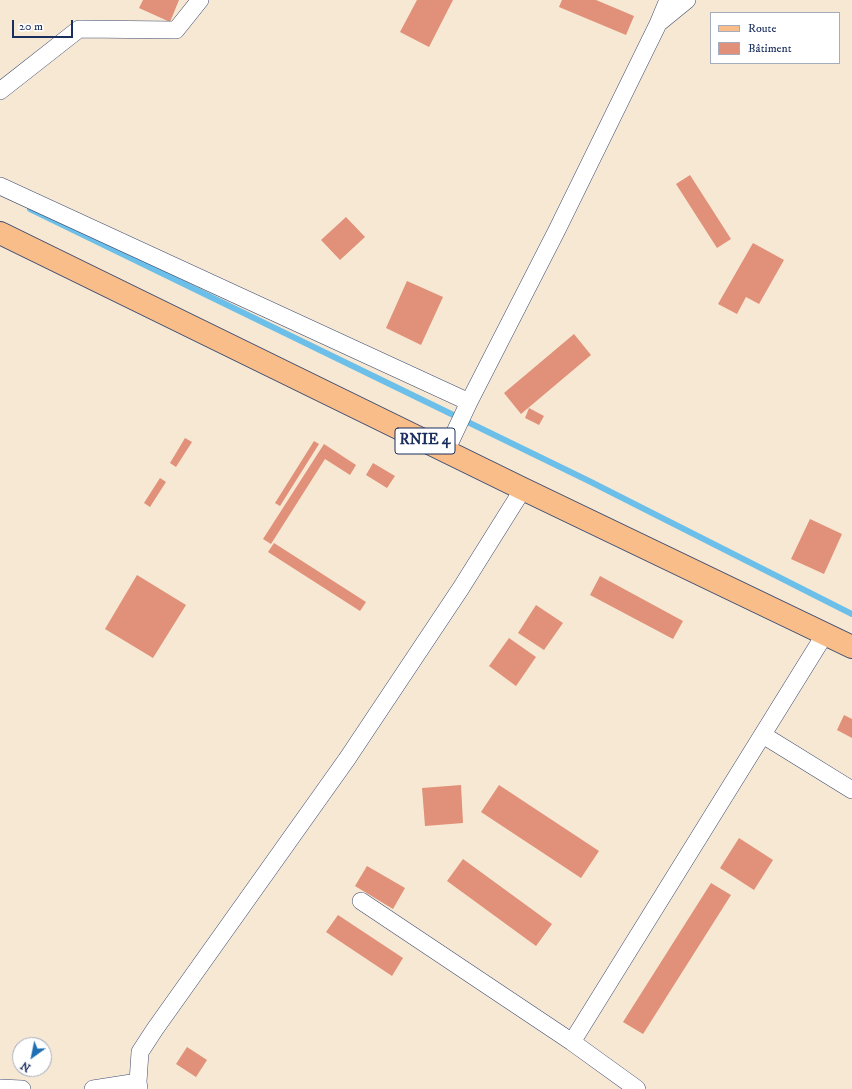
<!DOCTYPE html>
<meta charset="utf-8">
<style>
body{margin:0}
#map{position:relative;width:852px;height:1089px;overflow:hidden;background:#f6e8d3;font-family:"IM FELL DW Pica",serif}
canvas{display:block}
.legend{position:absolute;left:710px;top:12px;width:130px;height:52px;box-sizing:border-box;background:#fff;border:1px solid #a4acbf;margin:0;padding:5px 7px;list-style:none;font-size:12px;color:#1b2f5e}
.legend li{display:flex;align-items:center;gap:8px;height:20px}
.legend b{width:20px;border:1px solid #a4acbf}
.north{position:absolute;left:12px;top:1037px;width:40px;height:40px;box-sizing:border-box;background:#fff;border:1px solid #a4acbf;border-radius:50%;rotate:213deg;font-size:11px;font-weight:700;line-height:16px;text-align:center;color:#1b2f5e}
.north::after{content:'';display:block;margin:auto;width:14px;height:18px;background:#1f6fb2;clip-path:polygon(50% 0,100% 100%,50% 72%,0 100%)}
.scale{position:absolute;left:12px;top:20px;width:61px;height:18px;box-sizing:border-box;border:2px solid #1b2f5e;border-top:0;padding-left:5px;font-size:12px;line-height:14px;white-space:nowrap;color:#1b2f5e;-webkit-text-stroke:3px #fff;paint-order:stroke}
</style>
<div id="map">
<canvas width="852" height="1089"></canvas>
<ul class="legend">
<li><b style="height:5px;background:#f8bd89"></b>Route</li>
<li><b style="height:11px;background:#e19079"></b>Bâtiment</li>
</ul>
<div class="north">N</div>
<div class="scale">20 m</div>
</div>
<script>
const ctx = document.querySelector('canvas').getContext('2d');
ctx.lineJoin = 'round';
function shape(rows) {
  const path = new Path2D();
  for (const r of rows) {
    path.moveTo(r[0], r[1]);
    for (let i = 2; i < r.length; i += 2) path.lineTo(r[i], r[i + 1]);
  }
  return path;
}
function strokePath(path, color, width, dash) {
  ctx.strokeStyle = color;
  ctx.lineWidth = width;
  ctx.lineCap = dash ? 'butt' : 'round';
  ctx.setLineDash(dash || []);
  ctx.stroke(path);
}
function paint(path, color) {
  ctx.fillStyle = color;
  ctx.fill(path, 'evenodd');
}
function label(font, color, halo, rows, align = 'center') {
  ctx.font = font + ' "IM FELL DW Pica",serif';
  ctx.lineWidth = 3.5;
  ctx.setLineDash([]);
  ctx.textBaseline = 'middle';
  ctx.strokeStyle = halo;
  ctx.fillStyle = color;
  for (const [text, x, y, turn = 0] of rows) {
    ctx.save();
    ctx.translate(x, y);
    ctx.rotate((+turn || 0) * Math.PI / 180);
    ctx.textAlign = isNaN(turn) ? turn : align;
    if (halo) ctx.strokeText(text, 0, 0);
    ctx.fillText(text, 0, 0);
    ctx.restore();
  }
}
const stream = shape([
 [30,209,589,481,852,614]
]);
const building = shape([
 [143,0,179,0,170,22,139,8],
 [417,0,453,0,429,47,400,32],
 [562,0,596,0,634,16,626,35,559,7],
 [690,175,731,239,717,248,676,184],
 [346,217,365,237,340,260,321,240],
 [753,243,784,260,759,304,746,297,737,314,718,304],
 [407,281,443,297,421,345,386,328],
 [574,334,591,355,521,414,504,393],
 [529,408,544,416,539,425,525,418],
 [185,438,192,442,176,467,170,463],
 [314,441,319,444,280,506,275,503],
 [324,444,356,465,350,475,325,459,271,544,263,539],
 [373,463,395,476,387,488,366,475],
 [160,478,166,482,150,507,144,503],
 [810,519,842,534,824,574,791,559],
 [274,543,366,602,360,611,268,552],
 [137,575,186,605,153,658,105,629],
 [600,576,683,621,673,639,590,595],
 [536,605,563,623,544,650,518,633],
 [509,638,536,657,516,686,489,666],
 [844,715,852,719,852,738,837,730],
 [461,785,463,823,425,826,422,788],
 [499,785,599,851,581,878,481,812],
 [739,838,773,860,754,890,720,868],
 [463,859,552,924,536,946,447,881],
 [367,866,405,888,393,909,355,886],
 [711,883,731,895,643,1034,623,1022],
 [338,915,403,958,392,976,326,932],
 [187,1047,207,1060,196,1077,176,1064]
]);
const minor = shape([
 [660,22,687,0],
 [0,91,79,29,176,30,200,0],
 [0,186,469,402],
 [446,451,469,402,557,230,658,24,668,0],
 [763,735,852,790],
 [361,901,572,1042,825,634],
 [572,1042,637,1089],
 [0,1088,22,1089],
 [93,1089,138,1082],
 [139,1089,138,1082,140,1052,155,1029,347,759,461,588,523,489]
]);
const primary = shape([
 [0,233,523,489,852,647]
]);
const shields = [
 [425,441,60]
];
const shieldNames = [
 ["RNIE 4",425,441]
];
strokePath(stream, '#6cbfe8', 6);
paint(building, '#e19079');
strokePath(minor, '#3c4b70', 18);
strokePath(primary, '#3c4b70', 24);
strokePath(minor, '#fff', 17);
strokePath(primary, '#f8bd89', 22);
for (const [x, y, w] of shields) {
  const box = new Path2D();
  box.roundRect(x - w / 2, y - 13, w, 26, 3);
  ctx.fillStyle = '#fff';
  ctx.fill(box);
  strokePath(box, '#1b2f5e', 1);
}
label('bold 15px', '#1b2f5e', null, shieldNames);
</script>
